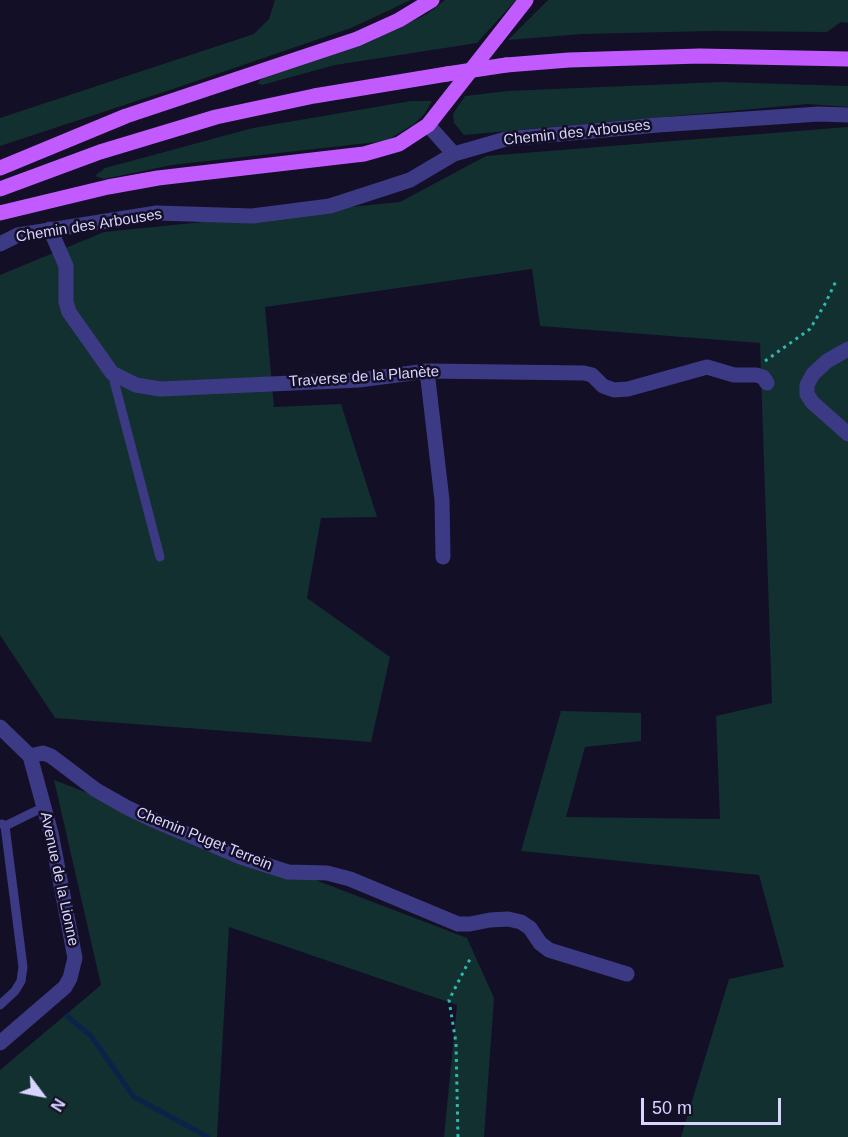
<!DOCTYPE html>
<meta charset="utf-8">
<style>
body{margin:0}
#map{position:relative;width:848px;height:1137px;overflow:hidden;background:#130f26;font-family:Helvetica,sans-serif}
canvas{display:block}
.north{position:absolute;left:12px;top:1065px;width:60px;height:60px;-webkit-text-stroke:4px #130f26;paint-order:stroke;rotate:122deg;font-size:16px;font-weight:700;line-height:24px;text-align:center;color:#d9d4ff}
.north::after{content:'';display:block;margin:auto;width:21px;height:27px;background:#d9d4ff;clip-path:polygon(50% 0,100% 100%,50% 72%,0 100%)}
.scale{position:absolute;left:641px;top:1098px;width:140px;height:27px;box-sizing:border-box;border:3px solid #d9d4ff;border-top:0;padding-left:8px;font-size:18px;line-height:21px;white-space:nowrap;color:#d9d4ff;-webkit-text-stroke:4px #130f26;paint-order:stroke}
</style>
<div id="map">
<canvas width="848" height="1137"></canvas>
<div class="north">N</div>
<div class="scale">50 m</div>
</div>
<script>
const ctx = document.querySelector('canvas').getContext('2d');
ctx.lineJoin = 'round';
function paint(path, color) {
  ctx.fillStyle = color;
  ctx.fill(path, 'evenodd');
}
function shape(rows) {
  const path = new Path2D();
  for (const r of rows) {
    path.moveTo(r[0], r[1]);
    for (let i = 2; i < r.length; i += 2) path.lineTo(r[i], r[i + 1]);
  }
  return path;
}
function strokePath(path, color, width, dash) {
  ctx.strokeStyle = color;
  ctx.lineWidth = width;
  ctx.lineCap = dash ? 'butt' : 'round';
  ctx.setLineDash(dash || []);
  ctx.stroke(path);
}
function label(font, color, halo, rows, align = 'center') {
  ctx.font = font + ' Helvetica,sans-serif';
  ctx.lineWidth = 5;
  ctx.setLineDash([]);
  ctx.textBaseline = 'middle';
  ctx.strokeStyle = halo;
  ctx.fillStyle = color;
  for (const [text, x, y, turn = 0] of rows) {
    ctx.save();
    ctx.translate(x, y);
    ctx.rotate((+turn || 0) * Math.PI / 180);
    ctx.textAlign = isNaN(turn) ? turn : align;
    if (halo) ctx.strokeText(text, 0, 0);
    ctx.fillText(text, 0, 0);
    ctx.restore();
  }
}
const green = shape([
 [275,0,411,0,351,28,176,88,0,146,0,118,254,34,269,19],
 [445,0,516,0,477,43,335,65,262,85,257,83,264,77,400,27,427,14],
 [548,0,848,0,848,23,841,22,827,32,713,31,582,34,508,40],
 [721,82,848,86,848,107,808,104,464,135,454,123,453,114,465,96,507,91],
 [411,101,432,101,425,113,414,124,386,141,172,165,104,179,95,176,105,168,253,128],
 [848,127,848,1137,681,1137,729,979,784,967,759,875,521,851,561,711,641,713,641,741,585,747,566,817,720,819,716,716,772,703,760,343,540,326,532,269,265,307,274,407,341,404,377,517,321,518,307,598,390,657,371,742,55,718,0,635,0,275,104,232,400,202,486,156],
 [54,780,467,938,494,998,484,1137,444,1137,457,1005,229,927,217,1137,0,1137,0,1070,101,985]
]);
const stream = shape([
 [67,1016,91,1036,134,1097,208,1137]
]);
const path = shape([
 [765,361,810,329,825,304,837,279],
 [458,1137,456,1043,449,1000,471,957]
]);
const service = shape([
 [112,373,160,557],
 [2,824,5,826,44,807],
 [0,1005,15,991,21,981,23,967,5,826]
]);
const minor = shape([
 [428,125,454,154],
 [50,229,66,266,66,302,69,312,112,373,136,385,160,389,359,380,427,371,584,373,592,375,603,386,614,390,628,389,707,367,734,375,756,375,763,377,767,383],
 [0,244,18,235,157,213,252,216,330,206,410,180,454,154,506,139,658,125,819,114,848,115],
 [848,349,827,361,813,374,807,385,807,394,812,402,848,434],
 [427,371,442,500,443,557],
 [0,727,30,756,43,753,51,756,96,790,126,807,151,819,241,857,288,872,327,873,350,879,458,924,470,924,490,920,508,919,521,922,530,928,540,943,549,950,627,974],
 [0,1043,65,987,70,978,75,958,51,833,30,756]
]);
const primary = shape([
 [506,65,569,60,700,56,848,59],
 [0,168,126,116,357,39,399,20,432,0],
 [0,189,100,152,216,117,314,96,447,74],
 [0,213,108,187,158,178,364,154,399,144,428,125,526,0]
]);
const primaryBridge = shape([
 [447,74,506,65]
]);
const streetNames = [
 ["Chemin des Arbouses",577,133,-6],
 ["Chemin des Arbouses",89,226,-9],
 ["Traverse de la Planète",364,377,-4],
 ["Chemin Puget Terrein",204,839,22],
 ["Avenue de la Lionne",59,879,78]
];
paint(green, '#12302f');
strokePath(stream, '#0c2248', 5);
strokePath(path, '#2fb8b0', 3, [3, 4.5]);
strokePath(service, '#3d3a85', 9);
strokePath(minor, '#3d3a85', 15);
strokePath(primary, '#c25bff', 15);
strokePath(primaryBridge, '#c25bff', 15);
label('15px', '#d9d4ff', '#130f26', streetNames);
</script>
